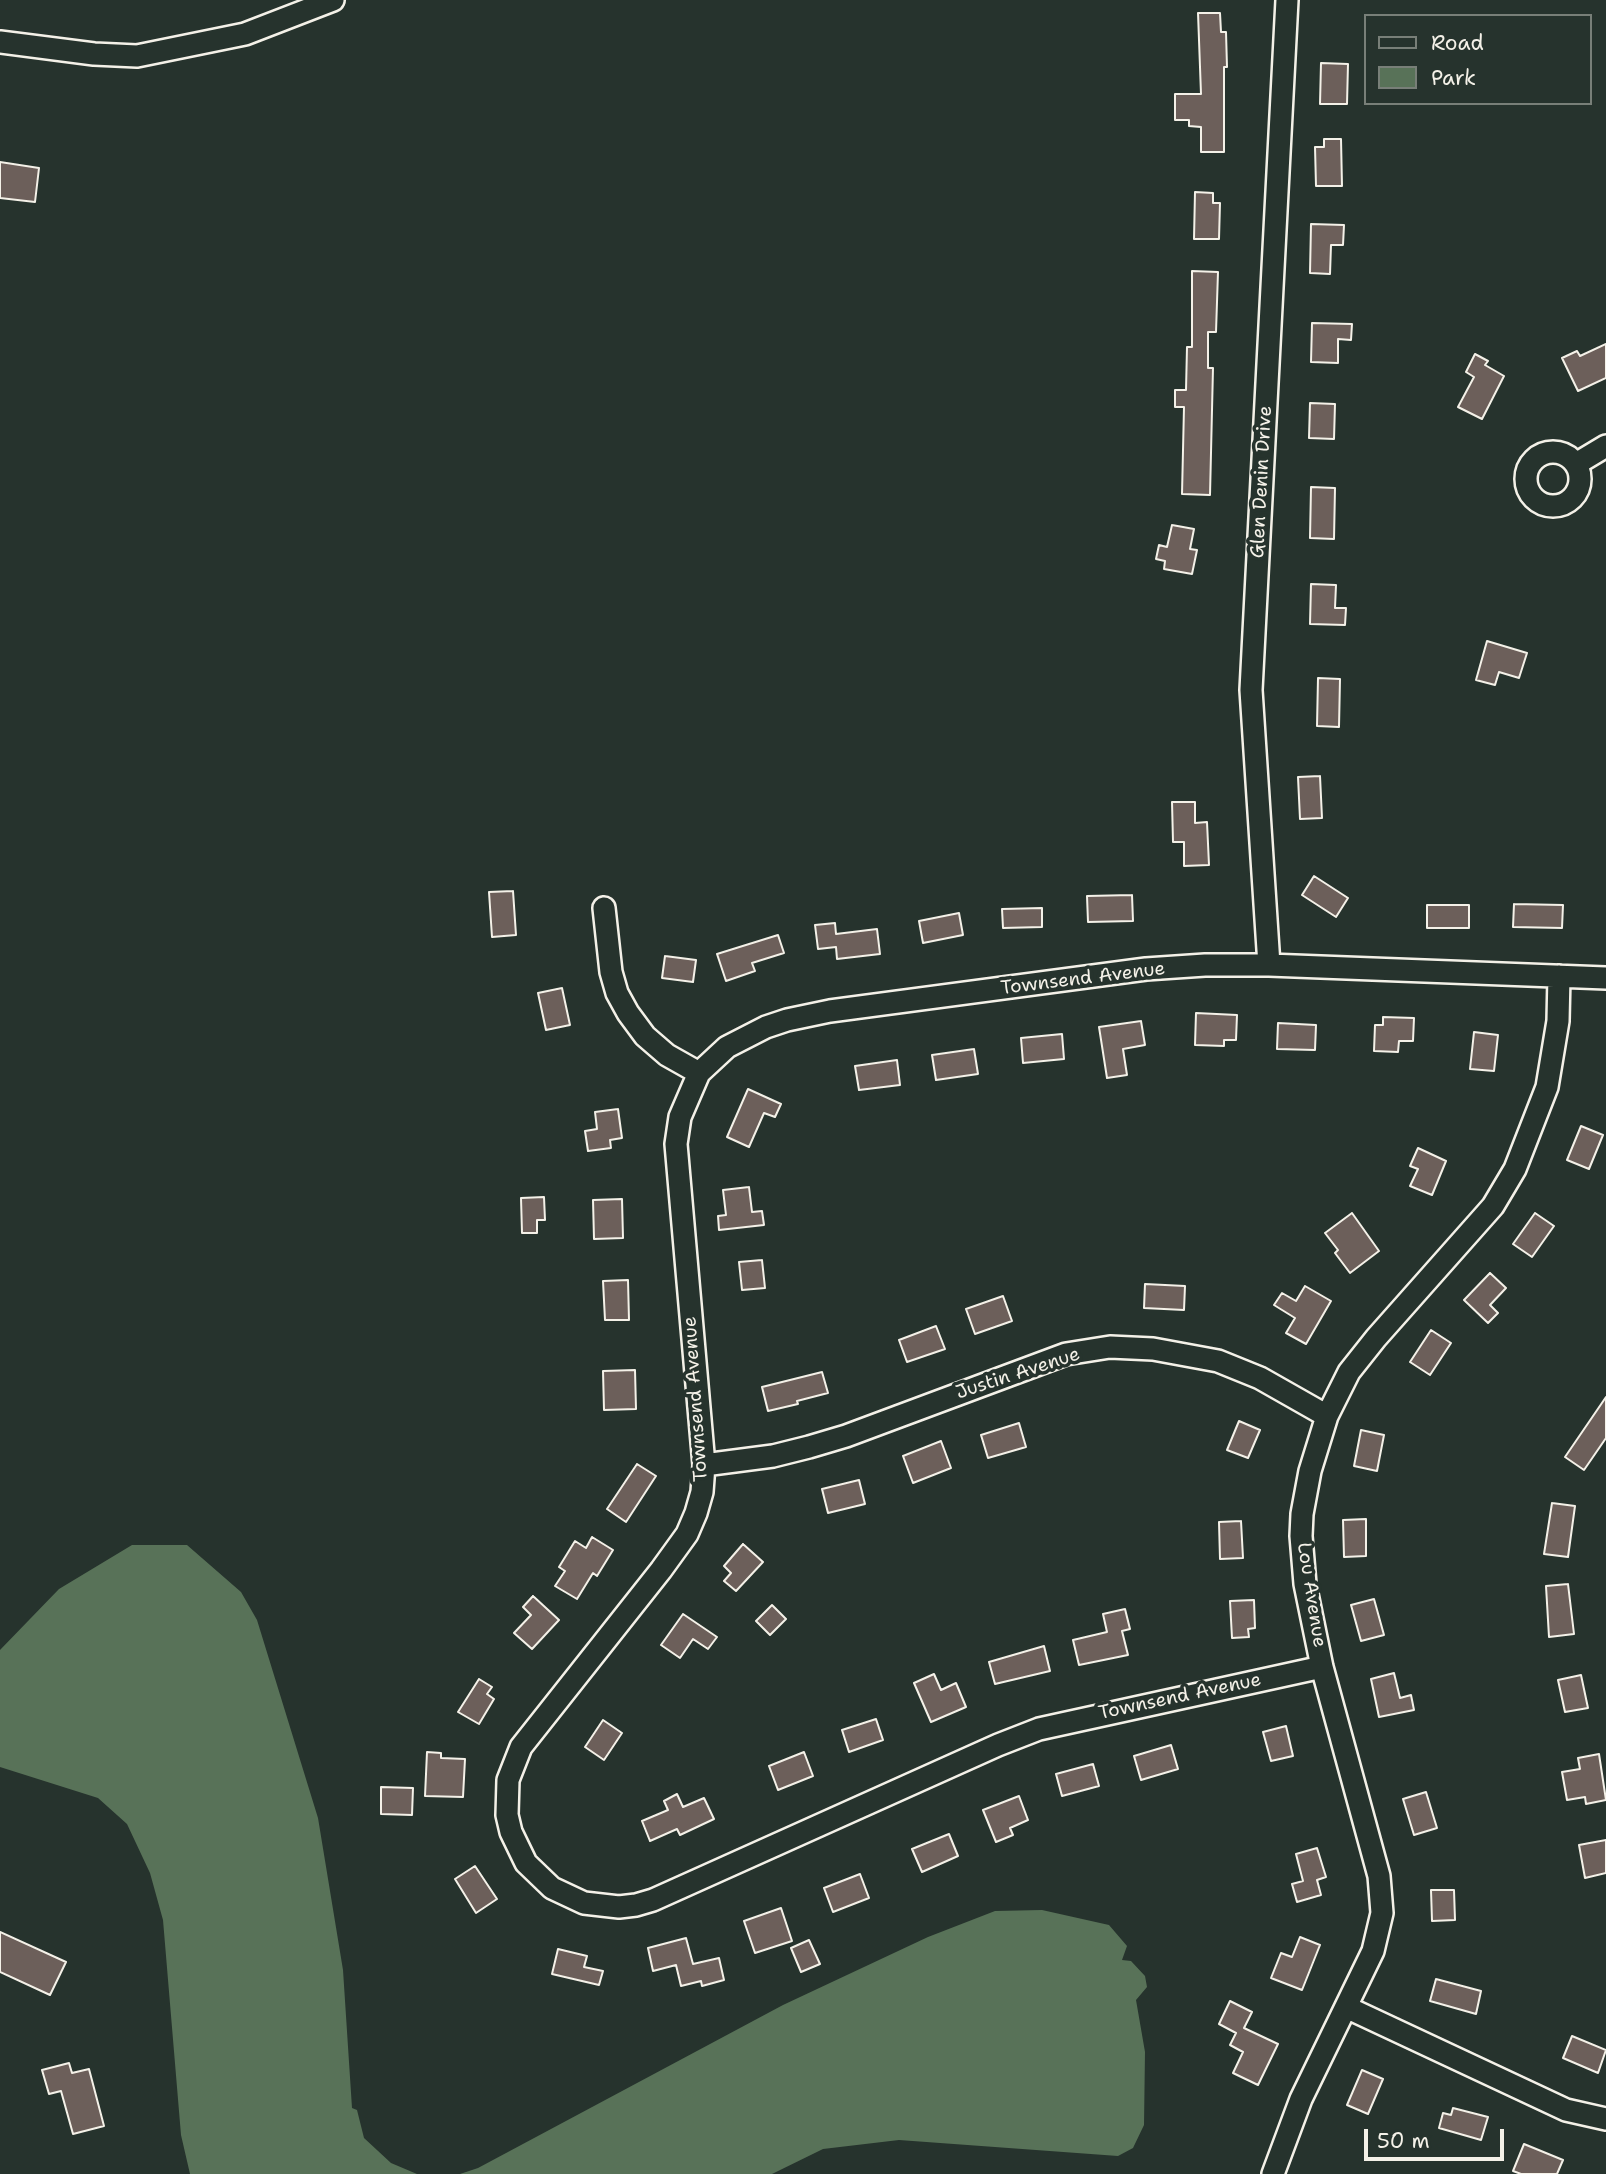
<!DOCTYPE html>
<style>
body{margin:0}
#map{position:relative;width:1606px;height:2174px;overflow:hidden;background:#26332d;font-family:"Shantell Sans",sans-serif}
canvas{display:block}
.legend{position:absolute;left:1364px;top:14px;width:228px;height:91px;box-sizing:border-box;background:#26332d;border:2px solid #787f78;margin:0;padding:9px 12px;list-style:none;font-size:21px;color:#f4f1e8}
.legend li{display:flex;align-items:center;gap:14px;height:35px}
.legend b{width:35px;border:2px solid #787f78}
.scale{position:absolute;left:1364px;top:2129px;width:140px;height:32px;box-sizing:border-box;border:4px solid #f4f1e8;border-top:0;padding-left:9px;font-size:21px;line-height:24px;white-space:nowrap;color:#f4f1e8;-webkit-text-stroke:5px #26332d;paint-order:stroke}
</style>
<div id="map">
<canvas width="1606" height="2174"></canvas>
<ul class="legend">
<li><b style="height:9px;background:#26332d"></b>Road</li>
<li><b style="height:19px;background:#587258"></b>Park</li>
</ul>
<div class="scale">50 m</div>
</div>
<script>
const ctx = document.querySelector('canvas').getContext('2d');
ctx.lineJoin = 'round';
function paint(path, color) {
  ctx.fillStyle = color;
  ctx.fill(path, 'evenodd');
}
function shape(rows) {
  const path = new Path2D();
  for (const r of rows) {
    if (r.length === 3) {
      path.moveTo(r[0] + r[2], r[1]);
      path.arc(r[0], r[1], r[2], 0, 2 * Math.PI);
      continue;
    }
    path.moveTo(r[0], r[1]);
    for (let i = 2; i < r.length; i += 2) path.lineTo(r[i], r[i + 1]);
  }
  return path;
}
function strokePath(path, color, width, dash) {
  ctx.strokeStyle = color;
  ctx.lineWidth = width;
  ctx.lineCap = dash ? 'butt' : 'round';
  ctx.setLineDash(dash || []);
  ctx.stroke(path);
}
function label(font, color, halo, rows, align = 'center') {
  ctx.font = font + ' "Shantell Sans",sans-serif';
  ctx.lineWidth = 7;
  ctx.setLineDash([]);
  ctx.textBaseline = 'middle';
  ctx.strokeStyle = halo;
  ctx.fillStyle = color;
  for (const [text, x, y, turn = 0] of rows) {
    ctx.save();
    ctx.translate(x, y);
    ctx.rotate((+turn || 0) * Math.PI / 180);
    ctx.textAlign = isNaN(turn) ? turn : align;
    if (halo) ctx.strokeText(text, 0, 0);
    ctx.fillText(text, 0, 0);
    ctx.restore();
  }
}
const green = shape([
 [132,1545,187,1545,241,1592,257,1620,318,1818,343,1970,352,2108,357,2110,364,2138,391,2163,417,2174,190,2174,181,2135,163,1920,150,1873,127,1824,98,1798,0,1767,0,1650,59,1589],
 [1042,1910,1109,1925,1127,1946,1122,1960,1131,1961,1145,1976,1147,1987,1136,2000,1145,2052,1144,2125,1133,2148,1118,2156,899,2140,823,2149,772,2174,460,2174,478,2168,783,2005,928,1937,995,1911]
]);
const building = shape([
 [1198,13,1220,13,1221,32,1226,32,1227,67,1224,67,1224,152,1201,152,1201,127,1189,126,1189,120,1175,120,1175,94,1201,94,1198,13],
 [1321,63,1348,64,1347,104,1320,104,1321,63],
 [1324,139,1341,139,1342,186,1316,186,1315,147,1324,147,1324,139],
 [0,162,39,168,35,202,0,198,0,162],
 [1195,192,1213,193,1213,203,1220,203,1219,239,1194,239,1195,192],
 [1311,224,1344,225,1343,245,1331,245,1330,274,1310,273,1311,224],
 [1192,271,1218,272,1216,332,1208,332,1208,368,1213,368,1210,495,1182,494,1184,407,1175,407,1175,390,1186,390,1187,347,1192,347,1192,271],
 [1312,323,1352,324,1351,340,1338,339,1338,363,1311,362,1312,323],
 [1606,344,1606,378,1578,391,1562,358,1577,351,1580,356,1606,344],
 [1475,354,1488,361,1485,365,1504,376,1482,419,1458,407,1474,377,1466,372,1475,354],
 [1310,403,1335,404,1334,439,1309,438,1310,403],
 [1311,487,1335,488,1334,539,1310,538,1311,487],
 [1172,525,1194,529,1190,549,1197,550,1192,574,1164,569,1165,561,1156,559,1159,545,1167,547,1172,525],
 [1311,584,1336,585,1335,608,1346,608,1345,625,1310,624,1311,584],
 [1487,641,1527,653,1519,678,1499,672,1495,685,1476,680,1487,641],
 [1318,678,1340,679,1339,727,1317,726,1318,678],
 [1320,776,1322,818,1300,819,1298,777,1320,776],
 [1172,802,1195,802,1195,823,1207,822,1209,865,1184,866,1184,842,1173,842,1172,802],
 [1314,876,1348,898,1336,917,1302,895,1314,876],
 [513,891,516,935,492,937,489,892,513,891],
 [1132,895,1133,921,1088,922,1087,896,1132,895],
 [1514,904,1563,905,1562,928,1513,927,1514,904],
 [1427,905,1469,905,1469,928,1427,928,1427,905],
 [1042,908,1042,927,1003,928,1002,909,1042,908],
 [959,913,963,935,923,943,919,921,959,913],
 [835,923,836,934,877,929,880,954,837,959,836,947,818,949,815,925,835,923],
 [778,935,784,953,752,963,755,971,726,981,717,954,778,935],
 [665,956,696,960,693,982,662,978,665,956],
 [562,988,570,1025,546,1030,538,993,562,988],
 [1196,1013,1237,1015,1236,1040,1224,1040,1224,1046,1195,1045,1196,1013],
 [1383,1017,1414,1018,1413,1041,1399,1041,1398,1052,1374,1051,1375,1025,1383,1025,1383,1017],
 [1141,1021,1145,1045,1123,1049,1127,1075,1107,1078,1099,1027,1141,1021],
 [1278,1023,1316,1025,1315,1050,1277,1049,1278,1023],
 [1474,1032,1498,1035,1494,1071,1470,1069,1474,1032],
 [1062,1034,1064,1059,1023,1063,1021,1038,1062,1034],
 [974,1049,978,1074,936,1080,932,1055,974,1049],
 [897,1060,900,1085,859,1090,855,1066,897,1060],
 [748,1089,781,1104,775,1117,764,1113,749,1147,727,1137,748,1089],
 [618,1109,622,1138,610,1140,611,1148,588,1151,585,1131,597,1129,595,1112,618,1109],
 [1581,1126,1603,1135,1589,1169,1567,1160,1581,1126],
 [1418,1148,1446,1161,1432,1195,1410,1186,1418,1169,1410,1166,1418,1148],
 [749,1187,752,1212,762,1211,764,1225,719,1230,718,1216,726,1215,723,1190,749,1187],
 [544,1197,545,1220,537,1220,537,1233,522,1233,521,1198,544,1197],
 [622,1199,623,1238,594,1239,593,1200,622,1199],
 [1352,1213,1379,1251,1350,1273,1335,1253,1338,1250,1325,1233,1352,1213],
 [1535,1213,1554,1226,1532,1257,1513,1244,1535,1213],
 [762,1260,765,1288,742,1290,739,1262,762,1260],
 [1490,1273,1506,1288,1490,1305,1498,1313,1488,1323,1464,1300,1490,1273],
 [628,1280,629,1320,605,1320,603,1281,628,1280],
 [1145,1284,1185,1286,1184,1310,1144,1308,1145,1284],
 [1305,1286,1331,1301,1306,1344,1286,1333,1295,1318,1274,1305,1282,1293,1296,1301,1305,1286],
 [1003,1296,1012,1321,975,1334,966,1309,1003,1296],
 [936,1326,945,1349,907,1362,899,1340,936,1326],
 [1431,1330,1451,1343,1430,1375,1410,1362,1431,1330],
 [635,1370,636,1409,604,1410,603,1371,635,1370],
 [822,1372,828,1393,797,1401,798,1404,768,1411,762,1387,822,1372],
 [1606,1397,1606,1438,1584,1470,1565,1457,1606,1397],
 [1239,1421,1260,1430,1248,1458,1227,1450,1239,1421],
 [1019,1423,1026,1447,988,1458,981,1435,1019,1423],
 [1361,1430,1384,1435,1377,1471,1354,1466,1361,1430],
 [941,1441,951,1468,913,1483,903,1456,941,1441],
 [637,1464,656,1476,626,1522,607,1509,637,1464],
 [859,1480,865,1504,828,1513,822,1489,859,1480],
 [1552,1503,1575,1506,1568,1557,1544,1554,1552,1503],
 [1366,1519,1366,1556,1344,1557,1343,1520,1366,1519],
 [1241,1521,1243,1558,1220,1559,1219,1522,1241,1521],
 [592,1537,613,1550,597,1576,593,1573,577,1599,555,1586,565,1571,559,1567,575,1541,586,1548,592,1537],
 [743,1544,763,1562,736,1591,724,1581,731,1573,724,1566,743,1544],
 [1568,1584,1574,1634,1549,1637,1546,1586,1568,1584],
 [533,1596,559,1620,532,1649,514,1633,531,1615,523,1607,533,1596],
 [1374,1599,1384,1635,1361,1641,1351,1605,1374,1599],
 [1254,1600,1255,1628,1248,1629,1249,1637,1232,1638,1230,1601,1254,1600],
 [772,1605,786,1619,770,1635,756,1621,772,1605],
 [1125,1609,1130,1629,1122,1631,1128,1655,1079,1665,1073,1640,1107,1632,1103,1614,1125,1609],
 [683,1614,717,1637,708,1649,693,1639,680,1658,661,1645,683,1614],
 [1044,1646,1050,1671,995,1684,989,1662,1044,1646],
 [1394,1673,1400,1698,1411,1695,1414,1710,1379,1717,1371,1679,1394,1673],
 [934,1674,941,1690,956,1683,966,1707,931,1722,914,1683,934,1674],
 [1581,1675,1588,1708,1565,1712,1558,1680,1581,1675],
 [479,1679,492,1687,487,1694,494,1699,479,1724,458,1712,479,1679],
 [876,1719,883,1740,849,1752,842,1730,876,1719],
 [603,1720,622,1733,604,1760,585,1747,603,1720],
 [1286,1726,1293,1756,1271,1761,1263,1732,1286,1726],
 [1171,1745,1178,1769,1141,1780,1134,1756,1171,1745],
 [427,1752,441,1753,441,1758,465,1759,463,1797,425,1796,427,1752],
 [804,1752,813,1776,778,1790,769,1766,804,1752],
 [1599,1754,1606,1800,1586,1804,1585,1797,1567,1800,1562,1772,1580,1769,1578,1758,1599,1754],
 [1093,1764,1099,1786,1062,1796,1056,1774,1093,1764],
 [381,1787,413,1788,412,1815,381,1814,381,1787],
 [1426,1792,1437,1828,1414,1835,1403,1799,1426,1792],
 [677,1794,683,1807,704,1798,714,1819,680,1835,677,1829,650,1841,642,1821,668,1810,664,1801,677,1794],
 [1019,1796,1028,1820,1010,1828,1013,1835,996,1842,983,1810,1019,1796],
 [949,1834,958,1856,922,1872,912,1849,949,1834],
 [1606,1840,1606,1873,1585,1878,1579,1845,1606,1840],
 [1317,1848,1326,1877,1317,1880,1321,1895,1297,1902,1292,1884,1303,1881,1296,1854,1317,1848],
 [475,1866,497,1899,476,1913,455,1879,475,1866],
 [860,1874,869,1898,833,1912,824,1888,860,1874],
 [1431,1890,1454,1890,1455,1920,1432,1921,1431,1890],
 [781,1908,792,1941,755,1953,744,1921,781,1908],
 [0,1932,66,1962,50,1995,0,1972,0,1932],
 [1300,1937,1320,1945,1302,1990,1271,1978,1281,1953,1292,1957,1300,1937],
 [686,1938,693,1964,719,1958,724,1980,702,1986,701,1981,681,1986,676,1965,653,1971,648,1948,686,1938],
 [809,1940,820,1964,801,1972,791,1948,809,1940],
 [558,1949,587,1956,584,1967,603,1971,599,1985,552,1974,558,1949],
 [1436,1979,1481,1991,1476,2014,1430,2001,1436,1979],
 [1230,2001,1252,2012,1244,2028,1278,2044,1258,2085,1233,2073,1243,2052,1230,2045,1236,2033,1219,2024,1230,2001],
 [1572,2036,1606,2050,1598,2073,1563,2058,1572,2036],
 [69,2063,72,2073,89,2069,104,2126,73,2134,61,2091,49,2094,42,2070,69,2063],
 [1362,2070,1383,2079,1368,2114,1347,2105,1362,2070],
 [1453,2108,1488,2117,1481,2140,1439,2128,1443,2113,1451,2115,1453,2108],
 [1524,2144,1563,2160,1557,2174,1521,2174,1513,2171,1524,2144]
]);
const minor = shape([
 [0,42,94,54,137,56,245,34,333,0],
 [1553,479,27],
 [1576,464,1606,446],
 [604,908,611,972,617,993,628,1013,645,1036,667,1055,699,1073],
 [1269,965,1251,690,1287,0],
 [704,1465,773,1456,809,1447,846,1436,1066,1354,1110,1347,1153,1349,1218,1361,1260,1378,1327,1416],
 [1322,1667,1039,1729,998,1745,653,1900,636,1905,619,1907,584,1903,552,1888,526,1863,511,1832,507,1815,508,1780,521,1747,661,1570,687,1534,696,1513,702,1492,704,1465,676,1144,680,1117,699,1073,727,1047,766,1027,787,1020,830,1011,1146,969,1205,965,1269,965,1606,978],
 [1346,2007,1566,2110,1606,2119],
 [1273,2174,1301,2099,1373,1951,1382,1913,1379,1876,1322,1667,1305,1584,1301,1536,1302,1514,1310,1471,1327,1416,1349,1372,1376,1338,1493,1206,1515,1169,1547,1087,1558,1021,1559,976]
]);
const streetNames = [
 ["Glen Denin Drive",1262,482,-87],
 ["Townsend Avenue",1083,979,-7],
 ["Justin Avenue",1018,1374,-18],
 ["Townsend Avenue",696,1399,-94],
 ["Lou Avenue",1311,1595,81],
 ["Townsend Avenue",1180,1697,-12]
];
paint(green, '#587258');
paint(building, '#6c5f5a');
strokePath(building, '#f4f1e8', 2);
strokePath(minor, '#f4f1e8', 26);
strokePath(minor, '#26332d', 21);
label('19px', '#f4f1e8', '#26332d', streetNames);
</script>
